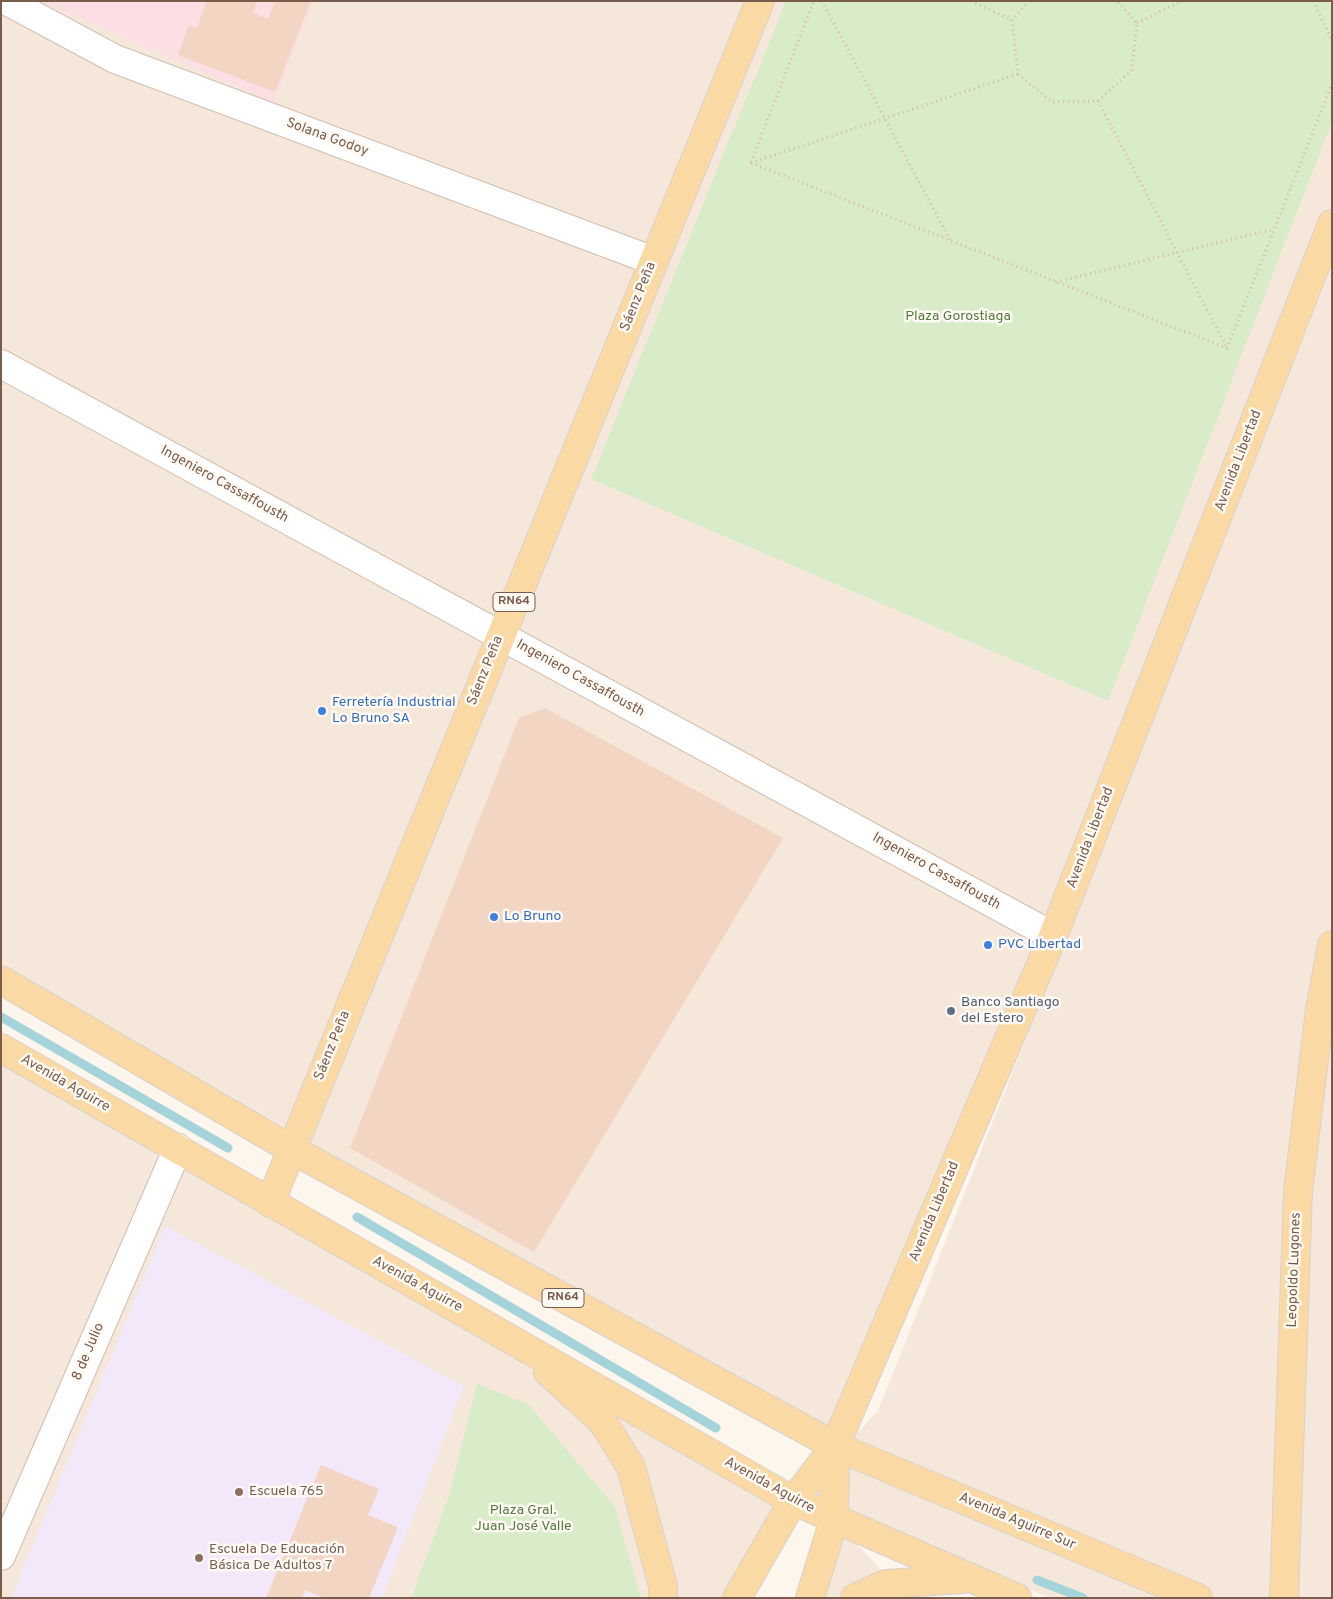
<!DOCTYPE html>
<meta charset="utf-8">
<style>
body{margin:0}
#map{position:relative;width:1333px;height:1599px;overflow:hidden;background:#fdf6ec;font-family:Overpass,sans-serif}
canvas{display:block}
.frame{position:absolute;inset:0;border:2px solid #7a5c4d;pointer-events:none}
</style>
<div id="map">
<canvas width="1333" height="1599"></canvas>
<div class="frame"></div>
</div>
<script>
const ctx = document.querySelector('canvas').getContext('2d');
ctx.lineJoin = 'round';
function paint(path, color) {
  ctx.fillStyle = color;
  ctx.fill(path, 'evenodd');
}
function shape(rows) {
  const path = new Path2D();
  for (const r of rows) {
    path.moveTo(r[0], r[1]);
    for (let i = 2; i < r.length; i += 2) path.lineTo(r[i], r[i + 1]);
  }
  return path;
}
function strokePath(path, color, width, dash) {
  ctx.strokeStyle = color;
  ctx.lineWidth = width;
  ctx.lineCap = dash ? 'butt' : 'round';
  ctx.setLineDash(dash || []);
  ctx.stroke(path);
}
function label(font, color, halo, rows, align = 'center') {
  ctx.font = font + ' Overpass,sans-serif';
  ctx.lineWidth = 5;
  ctx.setLineDash([]);
  ctx.textBaseline = 'middle';
  ctx.strokeStyle = halo;
  ctx.fillStyle = color;
  for (const [text, x, y, turn = 0] of rows) {
    ctx.save();
    ctx.translate(x, y);
    ctx.rotate((+turn || 0) * Math.PI / 180);
    ctx.textAlign = isNaN(turn) ? turn : align;
    if (halo) ctx.strokeText(text, 0, 0);
    ctx.fillText(text, 0, 0);
    ctx.restore();
  }
}
const residential = shape([
 [1,1,1332,1,1332,206,834,1445,1,963],
 [1332,267,1332,1598,1052,1598,794,1501,878,1411],
 [1,1064,792,1501,727,1598,1,1598],
 [834,1520,908,1598,803,1598]
]);
const education = shape([
 [165,1226,464,1386,382,1598,11,1598]
]);
const medical = shape([
 [40,1,313,1,274,103]
]);
const green = shape([
 [786,1,1332,1,1332,121,1108,701,591,479],
 [477,1384,528,1404,615,1507,641,1598,411,1598,449,1496]
]);
const stream = shape([
 [1,1017,228,1148],
 [357,1217,716,1428],
 [1037,1580,1083,1598]
]);
const building = shape([
 [207,1,257,1,253,13,268,19,275,1,311,1,275,92,178,55,189,25,197,28],
 [545,708,783,838,534,1252,350,1148,519,718],
 [321,1465,379,1489,368,1515,398,1527,369,1598,324,1598,305,1590,302,1598,266,1598]
]);
const path = shape([
 [822,1,950,240],
 [971,1,1012,20],
 [1029,1,1012,20,1018,74,1052,102,1098,101,1132,70,1137,23,1117,1],
 [1313,1,1332,40],
 [1137,23,1182,1],
 [1098,101,1227,348],
 [751,162,814,1],
 [751,163,1227,348,1332,84],
 [751,163,1018,74],
 [1056,282,1274,229]
]);
const minor = shape([
 [7,1,115,59,654,261],
 [1,364,1053,936],
 [1,1556,178,1148]
]);
const major = shape([
 [1,980,291,1149,835,1446,1198,1598],
 [1,1048,792,1500,1017,1598],
 [270,1203,760,1],
 [548,1372,603,1422,631,1467,663,1586,663,1598],
 [737,1598,793,1501,835,1446,1053,936,1332,224],
 [810,1598,834,1520,835,1446],
 [855,1598,886,1584,963,1579],
 [1284,1598,1298,1191,1320,1010,1332,945]
]);
const markers = [
 [322,711,5,"#3f7fe0"],
 [494,917,5,"#3f7fe0"],
 [988,945,5,"#3f7fe0"],
 [951,1011,5,"#5c6f8a"],
 [239,1492,5,"#8d6e63"],
 [199,1558,5,"#8d6e63"]
];
const shields = [
 [514,602,42],
 [563,1298,42]
];
const shieldNames = [
 ["RN64",514,602],
 ["RN64",563,1298]
];
const streetNames = [
 ["Solana Godoy",327,138,20],
 ["Sáenz Peña",639,297,-68],
 ["Avenida Libertad",1239,461,-69],
 ["Ingeniero Cassaffousth",224,485,29],
 ["Sáenz Peña",486,671,-68],
 ["Ingeniero Cassaffousth",580,679,29],
 ["Avenida Libertad",1091,838,-69],
 ["Ingeniero Cassaffousth",936,872,29],
 ["Sáenz Peña",333,1046,-68],
 ["Avenida Aguirre",65,1084,30],
 ["Avenida Libertad",935,1212,-67],
 ["Leopoldo Lugones",1295,1270,-88],
 ["Avenida Aguirre",417,1285,29],
 ["8 de Julio",89,1352,-67],
 ["Avenida Aguirre",769,1486,29],
 ["Avenida Aguirre Sur",1017,1522,23]
];
const parkNames = [
 ["Plaza Gorostiaga",958,317],
 ["Plaza Gral.",523,1511],
 ["Juan José Valle",523,1527]
];
const shopNames = [
 ["Ferretería Industrial",332,703],
 ["Lo Bruno SA",332,719],
 ["Lo Bruno",504,917],
 ["PVC LIbertad",998,945]
];
const serviceNames = [
 ["Banco Santiago",961,1003],
 ["del Estero",961,1019]
];
const educationNames = [
 ["Escuela 765",249,1492],
 ["Escuela De Educación",209,1550],
 ["Básica De Adultos 7",209,1566]
];
paint(residential, '#f5e8da');
paint(education, '#f3e8fa');
paint(medical, '#fbdfe3');
paint(green, '#d8ecc9');
strokePath(stream, '#a5d3da', 9);
paint(building, '#f3d5c3');
strokePath(minor, '#d1beb0', 30);
strokePath(major, '#dad1cd', 30);
strokePath(path, '#d9b8a5', 3, [1, 4]);
strokePath(minor, '#fff', 28);
strokePath(major, '#fbd9a5', 28);
for (const [x, y, r, color] of markers) {
  const dot = new Path2D();
  dot.arc(x, y, r, 0, 2 * Math.PI);
  ctx.fillStyle = color;
  ctx.fill(dot);
  strokePath(dot, '#fffaf3', 2);
}
for (const [x, y, w] of shields) {
  const box = new Path2D();
  box.roundRect(x - w / 2, y - 9.5, w, 19, 4);
  ctx.fillStyle = '#fffaf3';
  ctx.fill(box);
  strokePath(box, '#7a5c4d', 1);
}
label('bold 12px', '#7a5c4d', null, shieldNames);
label('14px', '#7a5c4d', '#fffaf3', streetNames);
label('14px', '#537a41', '#fffaf3', parkNames);
label('14px', '#366cbe', '#fffaf3', shopNames, 'left');
label('14px', '#4e5e75', '#fffaf3', serviceNames, 'left');
label('14px', '#785e54', '#fffaf3', educationNames, 'left');
</script>
